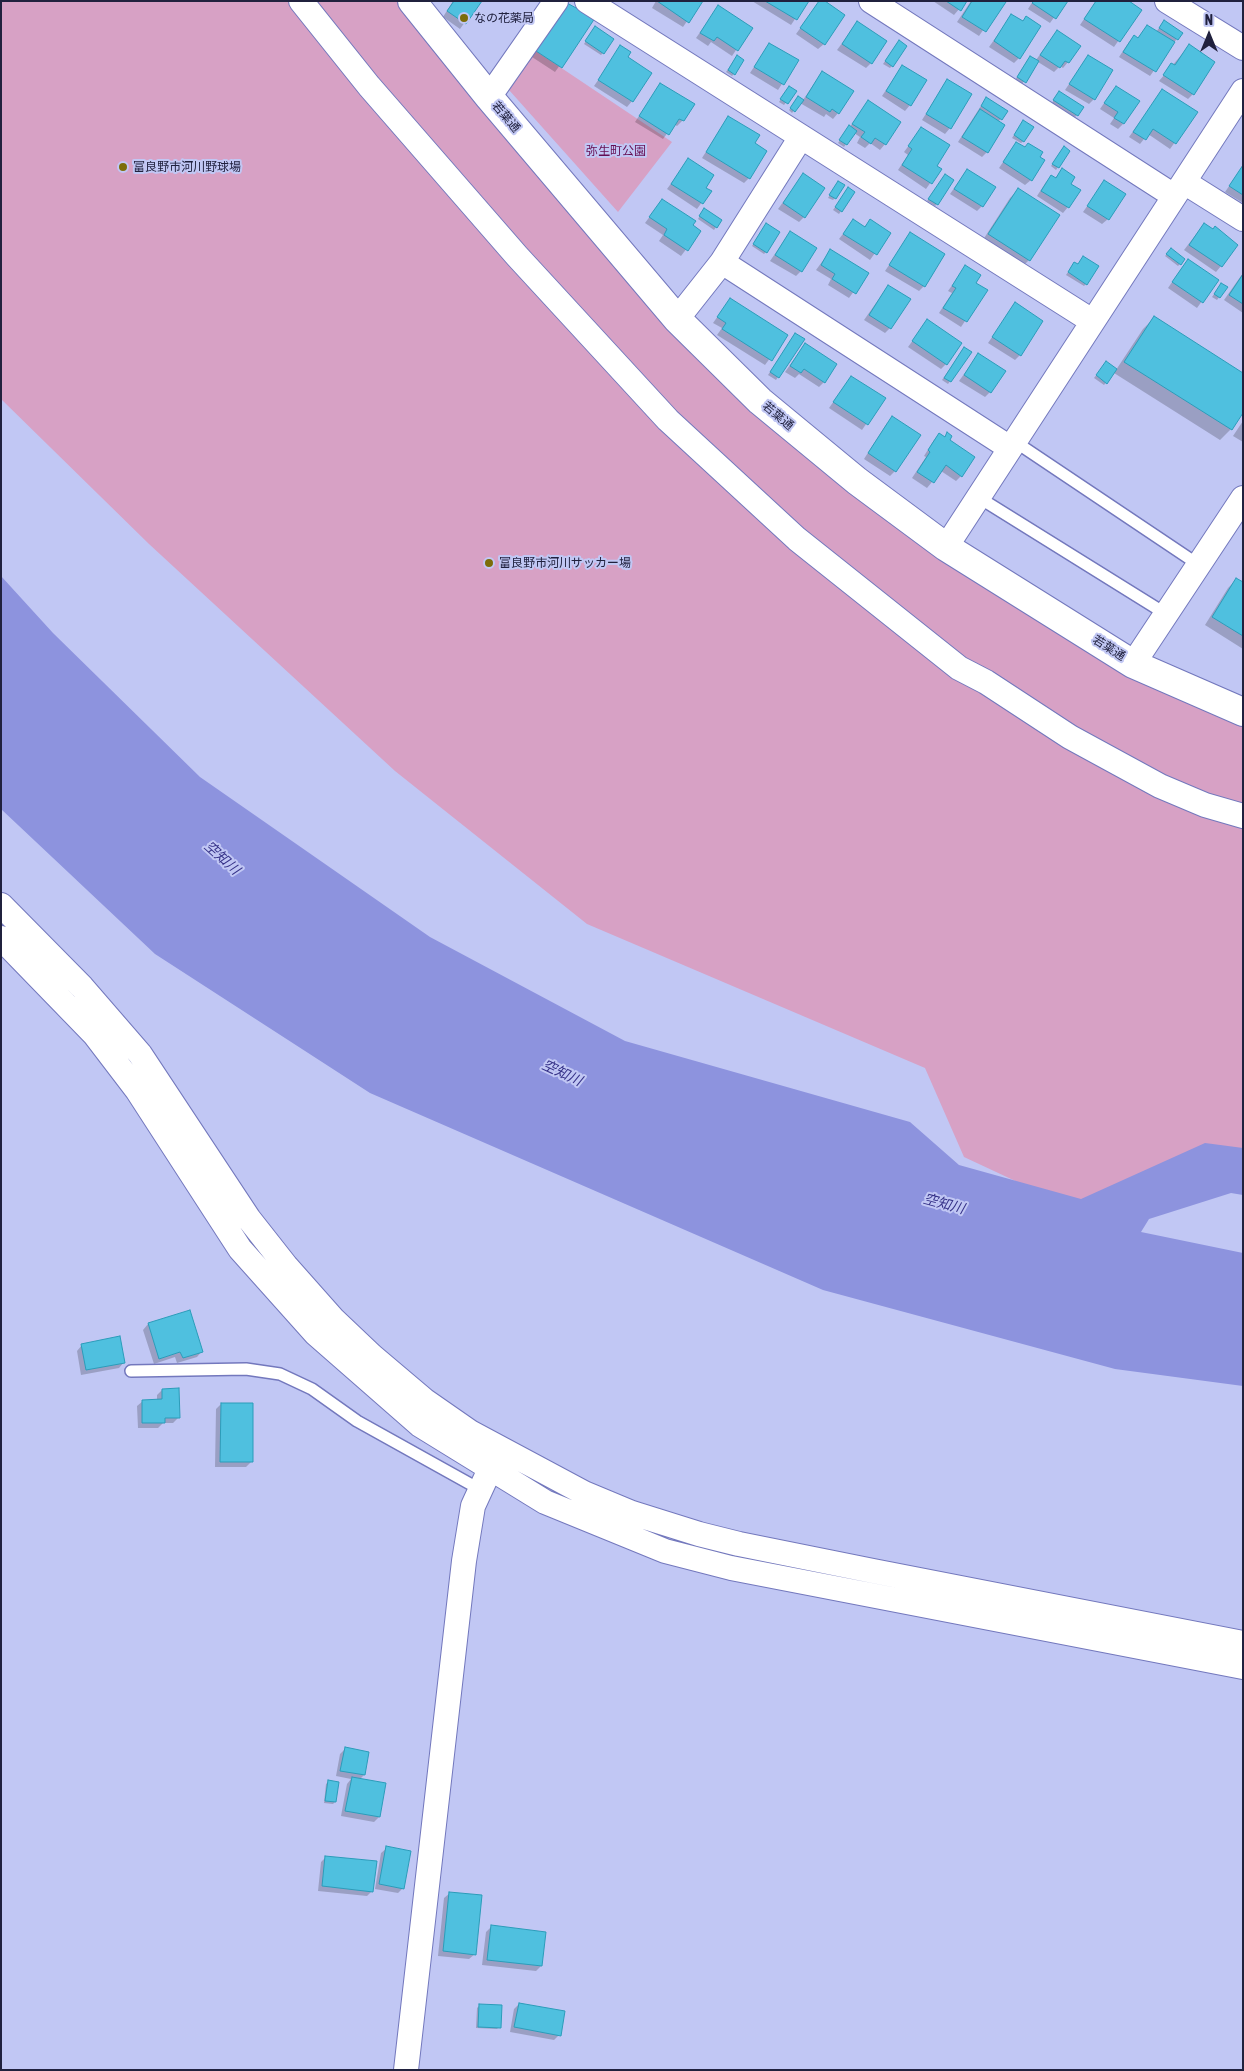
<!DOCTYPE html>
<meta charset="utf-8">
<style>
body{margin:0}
#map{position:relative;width:1244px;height:2071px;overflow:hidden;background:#c1c7f4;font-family:"Asap Condensed",sans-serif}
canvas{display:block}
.frame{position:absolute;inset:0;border:2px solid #20213e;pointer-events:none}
.north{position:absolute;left:1184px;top:10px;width:50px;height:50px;-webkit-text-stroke:4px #c1c7f4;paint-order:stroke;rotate:0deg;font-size:14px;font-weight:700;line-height:20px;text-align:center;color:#20213e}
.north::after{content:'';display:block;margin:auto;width:18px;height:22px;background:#20213e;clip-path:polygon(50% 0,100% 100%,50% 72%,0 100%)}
</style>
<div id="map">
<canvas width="1244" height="2071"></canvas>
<div class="frame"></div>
<div class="north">N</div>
</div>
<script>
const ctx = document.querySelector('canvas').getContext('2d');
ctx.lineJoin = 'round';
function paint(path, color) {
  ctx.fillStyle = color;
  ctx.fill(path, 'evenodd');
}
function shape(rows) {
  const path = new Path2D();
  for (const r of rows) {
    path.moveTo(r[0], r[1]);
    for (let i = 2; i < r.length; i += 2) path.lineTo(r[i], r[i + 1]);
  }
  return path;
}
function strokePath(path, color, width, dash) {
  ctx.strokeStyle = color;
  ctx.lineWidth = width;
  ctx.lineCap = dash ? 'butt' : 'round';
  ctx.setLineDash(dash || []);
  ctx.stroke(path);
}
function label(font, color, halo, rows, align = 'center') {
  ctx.font = font + ' "Asap Condensed","Noto Sans JP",sans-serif';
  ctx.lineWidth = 4;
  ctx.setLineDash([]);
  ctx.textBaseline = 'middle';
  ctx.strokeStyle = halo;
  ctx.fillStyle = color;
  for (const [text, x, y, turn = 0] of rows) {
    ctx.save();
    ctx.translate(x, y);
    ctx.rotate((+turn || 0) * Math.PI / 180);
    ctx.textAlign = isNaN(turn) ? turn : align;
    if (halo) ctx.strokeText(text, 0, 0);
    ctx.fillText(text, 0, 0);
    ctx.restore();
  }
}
const green = shape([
 [1,1,412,1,677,319,946,547,1243,712,1243,1165,1086,1214,964,1157,925,1068,587,924,395,771,149,544,1,399],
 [536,51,672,142,618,212,509,90]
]);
const water = shape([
 [1,576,53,633,200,777,430,937,625,1041,910,1122,959,1165,1081,1199,1205,1143,1243,1148,1243,1195,1231,1193,1149,1219,1141,1232,1243,1253,1243,1386,1115,1369,823,1290,370,1093,155,954,1,809]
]);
const shadow = shape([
 [453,1,480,1,460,29,443,17],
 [656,1,701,1,683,27,652,8],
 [752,1,807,1,791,25],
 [820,1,824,44,818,49,796,34],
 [933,1,966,1,954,15],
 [971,1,1003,1,979,36,957,22],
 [1033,1,1066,1,1050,23,1028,9],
 [1096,1,1140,10,1114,47,1080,25],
 [718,7,751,28,732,56,711,42,708,46,696,38],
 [560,9,593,19,555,72,532,57],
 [1012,15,1022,22,1019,58,1014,63,989,47],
 [857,23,871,63,866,68,837,50],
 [1162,24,1181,33,1150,76,1119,57,1129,42,1134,36,1137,39,1147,26,1156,32],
 [593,30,603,53,601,55,584,44],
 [1057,31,1068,62,1063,68,1060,66,1054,72,1038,62,1022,84,1015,80,1028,59,1036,60],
 [769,44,797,61,778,90,750,73],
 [897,44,892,66,890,68,883,64],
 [1189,46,1193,94,1188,99,1159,81],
 [621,47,626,57,632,101,627,107,594,86],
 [1088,56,1094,99,1089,104,1065,90],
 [735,59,734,74,732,76,726,72],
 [902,66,910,105,905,111,882,96],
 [822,72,852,91,838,113,833,119,826,114,824,117,800,103,792,113,789,110,796,100,803,100],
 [947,80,950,128,945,134,922,120],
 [660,84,683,120,677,126,674,124,663,139,635,122],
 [787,90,795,91,784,105,779,102],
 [1163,90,1196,113,1170,149,1148,134,1140,144,1129,137],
 [1111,93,1123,124,1118,129,1110,124,1114,118,1100,109],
 [1057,95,1077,115,1075,117,1052,103],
 [984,101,1007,112,998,122,987,152,982,157,958,142],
 [868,102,885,144,880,150,870,143,865,148,857,143,860,137,854,133,844,147,838,143],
 [728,117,749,178,744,183,702,158],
 [1021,124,1024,141,1021,143,1012,138],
 [922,128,935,166,940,169,926,189,898,170,908,155,904,152],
 [1016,143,1031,180,1025,185,999,168],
 [1062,150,1058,167,1056,170,1051,166],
 [688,160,705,188,710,191,697,209,667,189],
 [1243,166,1243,203,1225,192],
 [967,170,982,206,977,211,950,194],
 [1062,170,1069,184,1068,207,1063,213,1037,196,1046,182,1052,177,1055,178],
 [803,175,804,217,799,222,778,209],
 [945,175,937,204,935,206,927,201],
 [1105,181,1108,219,1102,224,1083,212],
 [836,185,835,198,833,200,828,198],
 [848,189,854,192,839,214,833,210],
 [1018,190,1029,260,1021,268,981,243,1010,198],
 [662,200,700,231,681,256,659,241,663,235,645,223],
 [702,212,716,227,714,230,698,219],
 [853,221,864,227,870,221,889,233,870,260,839,239],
 [1204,224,1221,266,1216,272,1184,250],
 [764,227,766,252,764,254,752,246],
 [790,232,801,271,796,276,770,261],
 [910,234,924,286,919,291,885,271],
 [830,251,867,273,849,298,828,285,831,279,816,270],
 [1169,252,1180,264,1178,266,1165,256],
 [1072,266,1086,284,1084,286,1066,275],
 [1183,266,1217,280,1197,308,1168,288],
 [965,267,974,283,986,290,961,327,939,313,952,293,948,291],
 [1243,273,1243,313,1224,300],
 [888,286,890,328,885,333,864,320],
 [1219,287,1226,288,1217,300,1212,297],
 [730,299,787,335,765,365,717,335,722,328,713,323],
 [1015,304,1020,355,1015,360,988,343],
 [1154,318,1243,411,1231,429,1220,440,1114,373,1104,385,1094,378,1104,365,1116,370,1143,329],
 [927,321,946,364,941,369,908,347],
 [793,337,803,339,776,380,768,375],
 [805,344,824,382,819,387,799,374,795,378,785,372],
 [962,351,970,353,948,384,942,380],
 [978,355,990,392,985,397,959,381],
 [851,377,884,398,862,430,829,408],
 [1243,421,1243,442,1233,436],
 [887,423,895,471,890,476,864,459],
 [948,434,948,441,961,476,956,481,941,471,927,488,912,478,926,457,924,456,934,440,939,435,944,438],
 [1236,580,1243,584,1243,649,1205,625,1228,588],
 [189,1311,202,1351,197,1357,177,1363,175,1357,154,1364,143,1330,148,1324],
 [82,1345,124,1362,119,1368,81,1375,77,1351],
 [162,1390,178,1418,173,1423,163,1423,158,1428,138,1428,137,1406,143,1401,157,1401,157,1395],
 [221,1404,251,1462,246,1467,215,1467,216,1409],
 [345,1749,368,1753,364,1775,359,1780,379,1817,374,1822,341,1816,347,1784,351,1779,336,1776,340,1754],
 [328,1782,335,1802,333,1804,324,1803,326,1784],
 [387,1848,403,1888,398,1893,375,1889,381,1853],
 [326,1857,372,1891,367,1896,318,1891,321,1862],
 [450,1893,475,1954,469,1959,438,1956,444,1898],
 [491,1927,541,1966,536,1971,482,1965,486,1932],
 [519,2004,559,2035,554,2040,510,2032,514,2009],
 [479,2006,499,2027,497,2029,476,2028,477,2008]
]);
const building = shape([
 [454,1,482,1,466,24,447,11,454,1],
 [657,1,703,1,689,23,657,1],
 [765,1,809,1,797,20,765,1],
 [819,1,825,1,845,15,825,45,800,28,819,1],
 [946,1,967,1,961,11,946,1],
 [972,1,1005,1,1006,2,986,32,962,17,972,1],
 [1034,1,1068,1,1056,19,1032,3,1034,1],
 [1096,1,1129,1,1142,10,1120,42,1084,19,1096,1],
 [565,2,595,18,562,68,536,51,565,2],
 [718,5,753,28,738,51,717,37,714,41,700,33,718,5],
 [1011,14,1023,21,1026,16,1041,26,1020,59,994,41,1011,14],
 [1164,20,1183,33,1178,40,1159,28,1164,20],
 [857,21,887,41,872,64,842,44,857,21],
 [1147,25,1175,42,1156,72,1123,52,1134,35,1138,38,1147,25],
 [595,26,614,39,604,54,585,41,595,26],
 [1057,30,1081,46,1069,63,1065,61,1060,68,1040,55,1057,30],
 [899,40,907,46,893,67,885,61,899,40],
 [769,43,799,60,784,85,754,67,769,43],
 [1189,44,1215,62,1194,95,1163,75,1171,63,1175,65,1189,44],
 [620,45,631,52,628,57,652,73,633,102,598,80,620,45],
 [737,55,744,60,735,75,728,70,737,55],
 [1088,55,1113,70,1095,100,1069,84,1088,55],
 [1030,56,1039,61,1026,83,1017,77,1030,56],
 [902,65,927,80,911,106,886,91,902,65],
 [822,71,854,91,839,114,832,109,830,112,806,97,822,71],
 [947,79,972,94,951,129,926,114,947,79],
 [660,83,695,104,684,121,679,119,669,135,639,116,660,83],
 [789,86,797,91,788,104,780,99,789,86],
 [1116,86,1140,101,1124,124,1114,118,1118,112,1104,103,1116,86],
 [1162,89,1198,112,1176,144,1153,129,1146,140,1133,132,1162,89],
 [1059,91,1084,107,1078,116,1053,100,1059,91],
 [798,96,804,100,795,112,790,108,798,96],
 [986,97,1008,111,1002,120,981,106,986,97],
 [868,100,901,122,886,145,875,138,871,144,861,137,865,132,852,124,868,100],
 [980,109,1005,125,988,153,962,137,980,109],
 [728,116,760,135,755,143,767,151,750,179,706,152,728,116],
 [1023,120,1034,127,1024,142,1014,135,1023,120],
 [849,125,857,131,847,145,839,140,849,125],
 [921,127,950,145,937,166,942,169,932,184,902,165,912,149,908,146,921,127],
 [1016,142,1025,147,1028,143,1043,152,1040,157,1045,160,1032,181,1003,162,1016,142],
 [1064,146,1070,151,1059,168,1052,164,1064,146],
 [688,158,714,175,706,188,712,191,703,204,671,184,688,158],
 [1243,165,1243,195,1229,186,1243,165],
 [1062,168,1075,177,1071,184,1081,190,1069,208,1041,191,1051,175,1056,178,1062,168],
 [967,169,996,187,983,207,954,189,967,169],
 [803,173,825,188,805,218,783,203,803,173],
 [945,174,954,180,938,205,928,199,945,174],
 [1104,180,1126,194,1109,220,1087,206,1104,180],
 [838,181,845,185,836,199,829,195,838,181],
 [848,187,855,192,842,212,835,207,848,187],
 [1018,188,1060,215,1030,261,988,234,1018,188],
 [662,199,696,221,693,225,701,231,688,251,664,235,667,229,649,217,662,199],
 [704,208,722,220,717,228,699,216,704,208],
 [853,219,865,227,870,219,891,233,877,255,843,234,853,219],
 [766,223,780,232,767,253,753,244,766,223],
 [1204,223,1213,229,1215,226,1238,245,1222,267,1189,245,1204,223],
 [790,231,817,248,802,272,775,255,790,231],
 [910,232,945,254,925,287,889,265,910,232],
 [1171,248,1185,259,1181,265,1166,254,1171,248],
 [830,249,869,273,856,294,832,279,835,274,821,265,830,249],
 [1083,256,1099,266,1087,285,1068,272,1074,262,1078,264,1083,256],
 [1188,259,1219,280,1203,303,1172,282,1188,259],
 [965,265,981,275,976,283,988,290,967,322,943,308,956,288,952,286,965,265],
 [1243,274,1243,304,1229,295,1243,274],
 [1221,283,1228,287,1220,298,1214,294,1221,283],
 [888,285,911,299,891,329,869,315,888,285],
 [730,298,788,335,772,361,722,329,726,323,717,317,730,298],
 [1015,302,1043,321,1021,356,992,337,1015,302],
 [1154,316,1243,373,1243,413,1232,430,1124,362,1154,316],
 [927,319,962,343,947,365,912,341,927,319],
 [795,333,805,339,779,378,770,372,795,333],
 [805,343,837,364,825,383,804,369,801,373,790,366,805,343],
 [964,347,972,352,951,382,944,378,964,347],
 [978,353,1006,371,991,393,964,375,978,353],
 [1106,361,1117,369,1107,384,1096,375,1106,361],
 [851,376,886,398,868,425,833,402,851,376],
 [892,416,921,435,896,472,868,453,892,416],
 [947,432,952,436,950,440,975,457,962,477,946,465,934,483,917,472,930,452,928,450,939,433,945,437,947,432],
 [1236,578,1243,582,1243,636,1212,617,1236,578],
 [190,1310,203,1352,183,1358,180,1352,159,1359,148,1323,190,1310],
 [120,1336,125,1363,86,1370,81,1344,120,1336],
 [179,1388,180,1418,165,1418,165,1423,142,1423,142,1400,162,1399,162,1389,179,1388],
 [221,1403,253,1403,253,1462,220,1462,221,1403],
 [345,1747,369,1752,365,1775,340,1771,345,1747],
 [352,1777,386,1783,380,1817,345,1811,352,1777],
 [328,1780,339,1782,336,1802,325,1801,328,1780],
 [386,1846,411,1851,404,1889,379,1884,386,1846],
 [325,1856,377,1861,373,1892,322,1886,325,1856],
 [449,1892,482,1895,476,1955,443,1951,449,1892],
 [491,1925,546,1932,542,1966,487,1960,491,1925],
 [519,2003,565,2011,561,2036,514,2027,519,2003],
 [479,2004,502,2005,501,2028,478,2027,479,2004]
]);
const service = shape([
 [1014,441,1199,565],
 [978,497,1166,614],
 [131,1371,246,1369,280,1374,312,1389,357,1421,481,1490]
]);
const minor = shape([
 [301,1,369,86,517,256,668,420,797,539,959,668,986,682,1070,737,1160,786,1205,805,1243,816],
 [587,1,1092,321],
 [871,1,1174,196],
 [1167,1,1243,48],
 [489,97,556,1],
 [1184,182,1243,219],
 [722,262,1010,448],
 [677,319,722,262,801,137],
 [946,547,1243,91],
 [1133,664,1243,498],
 [1,905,82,987,140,1054,249,1219,286,1266,333,1319,372,1356,424,1400,470,1432,584,1493,632,1513,699,1534,739,1544,873,1571,1243,1643],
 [1,938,95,1035,137,1090,240,1249,316,1334,420,1425,545,1502,665,1551,731,1568,1243,1667],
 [406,2070,464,1561,473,1506,490,1469]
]);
const tertiary = shape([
 [412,1,489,97,677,319,760,401,857,481,946,547,1133,664,1243,712]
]);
const markers = [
 [464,18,5,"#7c6d09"],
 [123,167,5,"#7c6d09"],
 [489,563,5,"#7c6d09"]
];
const poiNames = [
 ["なの花薬局",474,18],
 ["富良野市河川野球場",133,167],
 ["富良野市河川サッカー場",499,563]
];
const streetNames = [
 ["若葉通",506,117,50],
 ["若葉通",778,416,40],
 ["若葉通",1109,648,32]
];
const parkNames = [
 ["弥生町公園",616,151]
];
const waterNames = [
 ["空知川",222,858,42],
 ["空知川",562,1073,25],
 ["空知川",944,1204,15]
];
paint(green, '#d7a1c5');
paint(water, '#8d93de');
paint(shadow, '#0003');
paint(building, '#4fc0df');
strokePath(building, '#2b9cb9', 1);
strokePath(service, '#7378bd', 14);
strokePath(minor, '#7378bd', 26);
strokePath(tertiary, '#7378bd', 30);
strokePath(service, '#fff', 11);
strokePath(minor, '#fff', 24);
strokePath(tertiary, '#fff', 28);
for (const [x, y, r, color] of markers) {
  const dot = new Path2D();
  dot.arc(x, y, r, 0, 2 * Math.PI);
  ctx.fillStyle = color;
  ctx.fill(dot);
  strokePath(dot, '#c1c7f4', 2);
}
label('12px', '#20213e', '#c1c7f4', poiNames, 'left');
label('12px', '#20213e', '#c1c7f4', streetNames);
label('12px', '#650d52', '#c1c7f4', parkNames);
label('italic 14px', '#363288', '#c1c7f4', waterNames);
</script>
